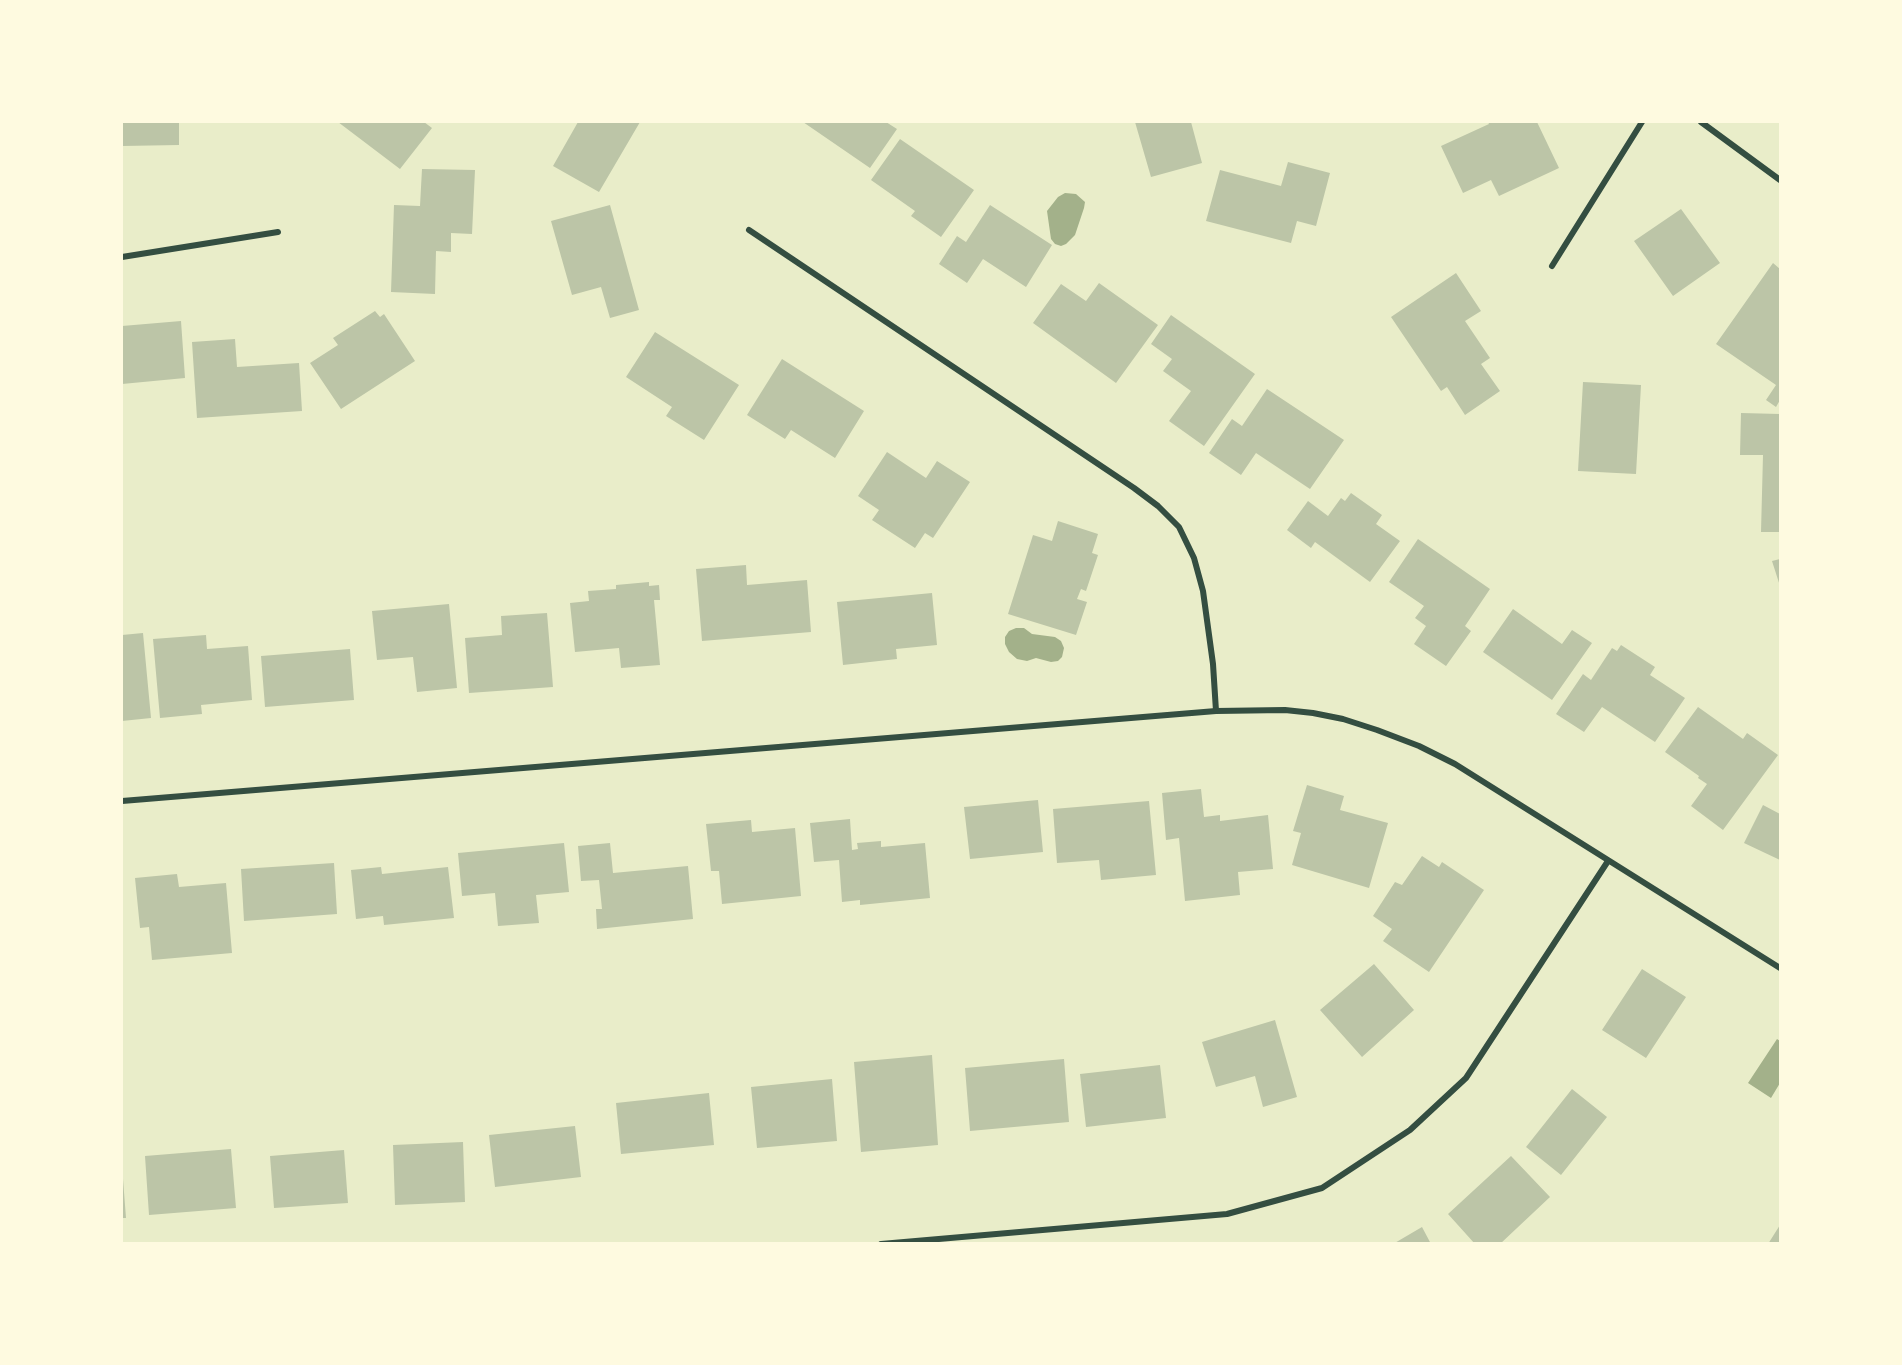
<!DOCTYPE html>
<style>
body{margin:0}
#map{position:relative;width:1902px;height:1365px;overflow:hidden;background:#e9edc9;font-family:Montserrat,sans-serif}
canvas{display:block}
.frame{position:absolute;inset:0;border:123px solid #fefae0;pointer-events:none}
</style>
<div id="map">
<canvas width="1902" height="1365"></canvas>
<div class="frame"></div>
</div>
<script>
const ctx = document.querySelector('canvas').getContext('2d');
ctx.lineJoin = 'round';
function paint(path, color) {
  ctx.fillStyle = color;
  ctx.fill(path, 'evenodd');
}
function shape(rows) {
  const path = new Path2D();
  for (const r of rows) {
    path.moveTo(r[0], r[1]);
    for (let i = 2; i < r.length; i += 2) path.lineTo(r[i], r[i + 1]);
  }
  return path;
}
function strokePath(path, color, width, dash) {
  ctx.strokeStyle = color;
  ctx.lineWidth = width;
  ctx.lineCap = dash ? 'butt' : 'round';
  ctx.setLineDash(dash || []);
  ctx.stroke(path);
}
const water = shape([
 [1065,193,1076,194,1085,202,1084,208,1075,235,1066,244,1061,246,1055,244,1051,239,1047,211,1058,197],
 [1016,628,1024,628,1032,634,1055,637,1061,641,1064,648,1062,657,1058,661,1051,662,1036,658,1027,661,1017,659,1009,652,1005,644,1005,637,1009,631],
 [1777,1039,1780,1041,1780,1083,1771,1098,1748,1083]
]);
const building = shape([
 [122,122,179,122,179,145,122,146],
 [338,122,424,122,432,128,400,169],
 [578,122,640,122,599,192,553,166],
 [803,122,886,122,897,129,870,168],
 [1135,122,1191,122,1202,163,1151,177],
 [1488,122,1537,122,1559,168,1499,196,1491,180,1463,193,1441,146,1489,124],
 [900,139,974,190,941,237,911,216,915,211,871,180],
 [1288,162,1330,173,1316,226,1297,221,1291,243,1206,221,1220,170,1281,186],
 [422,169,475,170,472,234,451,233,451,252,436,251,435,294,391,292,394,205,420,206],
 [610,205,639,310,610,318,601,287,572,295,551,221],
 [990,205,1052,245,1026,287,983,259,967,283,939,264,957,236,966,242],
 [1681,209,1720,263,1673,296,1634,241],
 [1773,263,1780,269,1780,400,1776,407,1766,400,1776,385,1716,344],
 [1456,273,1481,311,1465,321,1490,358,1481,364,1500,391,1465,415,1447,387,1441,391,1391,317],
 [1099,283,1158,325,1116,383,1033,323,1061,284,1086,301],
 [375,311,380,317,384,314,415,361,341,409,310,363,338,345,333,338],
 [1171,315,1255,374,1204,446,1169,421,1191,391,1163,371,1172,359,1151,344],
 [181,321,185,378,122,384,122,326],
 [655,332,739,385,704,440,666,416,672,407,626,377],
 [235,339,237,367,299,363,302,411,197,418,192,342],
 [782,359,864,411,835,458,791,430,785,439,747,415],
 [1583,382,1641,385,1636,474,1578,471],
 [1267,389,1344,440,1310,489,1256,453,1241,475,1209,453,1232,419,1242,426],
 [1741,413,1780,414,1780,532,1761,532,1763,455,1740,455],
 [887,452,926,478,937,461,970,482,933,538,925,533,915,548,872,520,879,510,858,496],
 [1351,493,1382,515,1376,524,1400,541,1370,582,1315,542,1311,548,1287,530,1308,501,1328,516,1341,498,1345,501],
 [1058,521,1098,534,1092,553,1098,555,1086,591,1081,589,1077,599,1087,602,1076,635,1008,614,1033,535,1052,541],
 [1418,539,1490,589,1465,626,1471,631,1446,666,1414,644,1426,626,1415,618,1424,606,1389,582],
 [1780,559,1780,586,1772,561],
 [746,565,747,585,807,580,811,632,702,641,696,569],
 [649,582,649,586,659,585,660,600,654,600,660,665,621,668,619,648,575,652,570,603,589,601,588,591,616,589,616,585],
 [932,593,937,645,896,649,897,659,843,665,837,602],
 [449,604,457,688,417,692,413,657,377,660,372,611],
 [1513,609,1562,644,1572,630,1592,643,1552,700,1483,652],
 [547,613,553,687,469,693,465,638,502,635,501,616],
 [143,633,151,718,122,721,122,635],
 [206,635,207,649,248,646,252,700,201,705,202,714,160,718,153,639],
 [1621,645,1655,667,1650,675,1685,698,1655,742,1602,707,1584,732,1556,714,1583,674,1591,680,1612,648,1617,651],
 [350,649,354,700,265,707,261,656],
 [1698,707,1743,739,1747,733,1778,755,1723,830,1691,806,1707,784,1698,778,1699,776,1665,752],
 [1307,785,1344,796,1340,810,1388,823,1369,888,1292,865,1301,833,1293,831],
 [1201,789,1204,817,1220,815,1220,821,1268,815,1273,869,1238,872,1240,895,1185,901,1179,838,1166,840,1162,793],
 [1038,800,1043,852,970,859,964,807],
 [1149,801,1156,875,1101,880,1099,860,1057,863,1053,809],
 [1763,805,1780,814,1780,860,1744,843],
 [850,819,852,850,858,849,857,843,881,841,881,847,925,843,930,898,860,905,860,900,842,902,839,860,814,862,810,823],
 [751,820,752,832,795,828,801,896,722,904,719,871,711,871,706,824],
 [564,843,569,892,536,895,539,923,498,926,495,893,462,896,458,853],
 [610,843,613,873,688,866,693,919,597,929,596,909,602,909,599,880,581,881,578,846],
 [1422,856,1439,867,1442,862,1484,890,1429,972,1383,941,1392,929,1373,916,1395,882,1402,885],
 [334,863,337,914,244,921,241,869],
 [381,867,382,874,448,867,454,918,384,925,383,916,356,919,351,870],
 [177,874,179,887,226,883,232,953,152,960,149,927,140,928,135,878],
 [1374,964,1414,1010,1362,1057,1320,1010],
 [1642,969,1686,997,1646,1058,1602,1030],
 [1275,1020,1297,1097,1263,1107,1255,1076,1216,1087,1202,1042],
 [932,1055,938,1145,861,1152,854,1062],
 [1064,1059,1069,1122,970,1131,965,1068],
 [1160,1065,1166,1118,1086,1127,1080,1074],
 [832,1079,837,1141,757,1148,751,1087],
 [1572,1089,1607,1117,1561,1175,1526,1147],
 [709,1093,714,1145,621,1154,616,1103],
 [575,1126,581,1177,495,1187,489,1135],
 [463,1142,465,1202,395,1205,393,1145],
 [231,1149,236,1208,149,1215,145,1156],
 [344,1150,348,1203,274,1208,270,1156],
 [1511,1156,1550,1197,1500,1244,1475,1244,1448,1214],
 [122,1179,123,1179,126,1218,122,1218],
 [1780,1225,1780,1244,1768,1244],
 [1422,1227,1431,1244,1393,1244]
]);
const minor = shape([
 [1701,122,1780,180],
 [749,230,1134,488,1158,506,1179,527,1194,558,1203,591,1213,664,1216,711],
 [122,257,278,232],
 [1552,266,1642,122],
 [122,801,1216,711,1285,710,1313,713,1343,719,1377,730,1419,746,1455,764,1780,968],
 [881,1244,1227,1214,1322,1188,1410,1130,1466,1078,1608,861]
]);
paint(water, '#a3b18a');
paint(building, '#bcc5a7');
strokePath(minor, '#344e41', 6);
</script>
